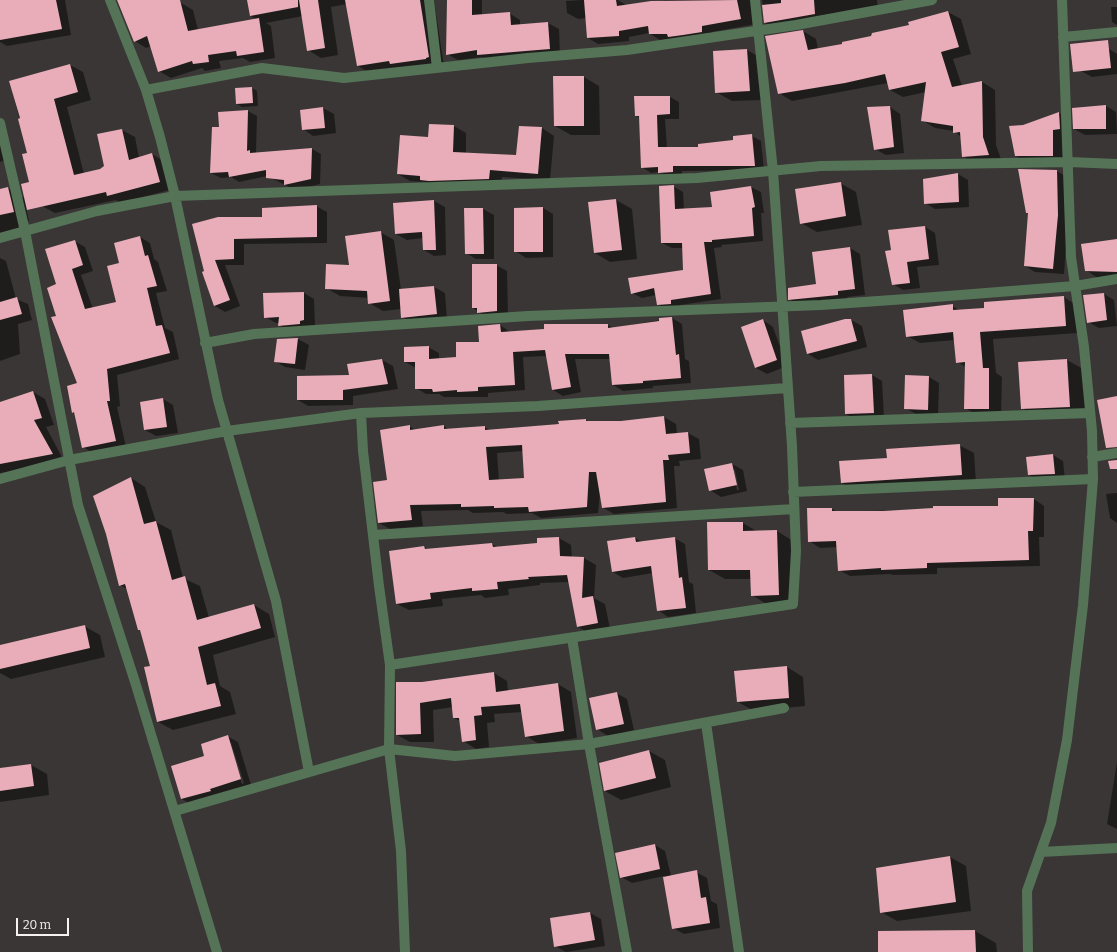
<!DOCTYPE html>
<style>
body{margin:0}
#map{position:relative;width:1117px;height:952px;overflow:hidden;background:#3a3636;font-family:Bitter,serif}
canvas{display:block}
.scale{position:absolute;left:16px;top:918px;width:53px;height:18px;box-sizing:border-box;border:2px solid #f5f2f3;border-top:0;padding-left:5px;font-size:12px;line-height:14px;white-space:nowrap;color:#f5f2f3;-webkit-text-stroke:3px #3a3636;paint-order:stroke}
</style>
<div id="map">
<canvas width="1117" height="952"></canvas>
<div class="scale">20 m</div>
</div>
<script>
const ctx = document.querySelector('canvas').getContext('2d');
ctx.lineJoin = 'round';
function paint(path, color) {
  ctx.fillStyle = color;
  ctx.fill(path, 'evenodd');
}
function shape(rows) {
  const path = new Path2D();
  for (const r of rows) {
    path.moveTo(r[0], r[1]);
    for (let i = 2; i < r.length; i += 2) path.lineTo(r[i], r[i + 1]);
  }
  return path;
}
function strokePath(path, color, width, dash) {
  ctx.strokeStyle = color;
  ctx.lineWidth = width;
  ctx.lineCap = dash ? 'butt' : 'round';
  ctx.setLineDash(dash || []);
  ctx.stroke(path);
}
const shadow = shape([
 [0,0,65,0,71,35,7,46,0,42],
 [118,0,166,0,168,6,181,3,193,10,198,30,257,20,251,16,248,0,434,0,444,66,373,75,358,66,347,4,331,7,338,55,321,58,308,50,303,16,266,23,271,26,275,58,250,62,243,58,219,61,221,68,205,71,202,68,171,78,159,71,151,46,146,48,135,41],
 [448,0,482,0,482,16,509,13,520,20,520,25,548,23,559,29,560,55,489,61,482,57,458,60,447,54],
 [582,0,618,0,626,5,667,0,754,0,756,24,712,32,712,38,660,40,649,33,629,37,629,41,598,44,588,38,586,18,578,19,567,13,566,1],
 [762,0,877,0,878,13,779,31,765,23],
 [1111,7,1117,7,1117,25,1112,22],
 [948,12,961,19,971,54,953,59,962,86,982,82,995,90,996,145,1002,162,976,164,963,156,961,137,954,131,935,128,922,120,926,92,903,97,890,90,888,83,792,101,779,93,803,31,816,39,818,49,843,45,910,26,909,22],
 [1109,49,1117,54,1117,74,1092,77,1081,71],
 [747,50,763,59,765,100,732,101,716,92],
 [70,65,83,72,91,100,67,107,84,174,100,170,105,167,122,130,135,137,139,158,152,154,165,162,173,189,121,203,116,200,55,213,42,206,10,82],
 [584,77,599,86,600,135,571,135,555,126],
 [252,88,257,91,258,106,242,107,237,104],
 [670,97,679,102,679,119,665,119,667,148,699,148,752,136,761,141,764,170,682,171,682,177,668,177,659,172,651,173,642,167,640,118,636,116],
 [1106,106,1116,112,1117,134,1085,135,1074,129],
 [890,107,900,114,904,153,886,155,875,149],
 [323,108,334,114,336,133,313,136,303,129],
 [248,111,257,116,256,153,312,149,321,154,320,184,295,190,267,176,239,182,231,177,221,178,211,173,220,128],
 [1059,113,1070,119,1064,161,1026,162,1016,156,1024,126],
 [0,124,12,158,0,162],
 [430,125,454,126,466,133,466,153,517,156,542,128,554,136,550,180,502,177,501,185,434,187,425,182,410,181,398,174,429,138],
 [1057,171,1067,177,1068,221,1064,274,1035,272,1025,266,1029,214,1027,213],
 [958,174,968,180,969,207,935,209,925,203],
 [840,183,856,192,862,225,817,232,801,223],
 [673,186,683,192,684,210,714,207,711,193,751,187,761,192,764,213,761,213,763,241,721,245,722,247,714,248,721,299,680,305,680,309,667,310,658,304,656,295,642,298,632,293,685,270,683,248,672,248,662,243],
 [8,188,24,198,29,221,27,222,28,227,0,234,0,190],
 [616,200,632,209,637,259,610,262,595,253],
 [434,201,445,207,446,255,434,256,424,250,423,238,407,240,396,234,394,204],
 [316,206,327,212,327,243,244,244,244,265,225,265,240,306,225,312,215,306,193,225,263,218],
 [543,208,553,214,553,257,526,258,515,251],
 [465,209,483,209,494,215,494,259,476,259,466,253],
 [925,227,935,233,939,265,917,267,920,288,903,290,893,284,892,251],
 [380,232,394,240,401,290,434,287,445,293,447,320,413,323,402,317,402,309,383,311,369,303,369,298,340,296,326,288,350,266],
 [140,237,150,243,154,259,158,262,167,291,156,293,165,328,173,332,179,359,117,375,120,406,117,407,126,447,93,453,83,447,75,413,73,412,78,384,57,317,58,285,74,241,85,247,93,271,81,275,93,309,117,303,120,264],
 [1117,240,1117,278,1096,277,1086,270],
 [850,248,860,254,865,295,847,297,848,300,799,305,789,299,817,285],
 [0,258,6,261,16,299,28,304,32,320,18,324,20,354,0,361],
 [496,265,507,271,508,317,488,318,473,308],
 [304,293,314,299,315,326,290,331,279,325,280,323,276,323,265,317],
 [1104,294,1114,300,1117,326,1099,328,1088,322],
 [1064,297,1076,305,1078,333,993,339,996,373,1002,377,1001,415,978,415,965,408,966,367,957,362,955,340,920,343,907,336,952,306,961,311,985,309],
 [672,318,682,324,685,359,689,361,691,383,653,386,653,388,623,391,613,385,611,359,575,359,581,392,563,396,553,390,547,356,523,357,525,390,488,393,488,397,444,397,439,394,426,394,416,388,416,368,405,362,428,347,439,353,439,359,457,357,480,343,500,325,510,332,608,325,613,328],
 [763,320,773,327,787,366,767,374,756,368,742,328],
 [851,320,862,326,867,347,818,360,808,354],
 [298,339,309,345,305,370,285,367,275,361,278,340],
 [382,360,393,366,398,389,353,396,353,405,308,406,298,400],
 [1067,360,1083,369,1086,416,1037,417,1022,408,1019,363],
 [872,375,882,381,884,418,857,420,846,414],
 [929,377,939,383,938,415,916,414,905,408],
 [33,392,45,399,54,425,46,427,64,461,0,473,0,403],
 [163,399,173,405,178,433,156,436,145,430],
 [664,417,676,424,677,434,688,433,699,439,701,459,679,461,680,466,674,466,677,508,614,514,602,507,600,493,598,513,541,518,532,513,507,514,503,512,473,513,468,510,421,511,423,526,390,529,379,523,388,481,409,426,416,430,444,426,449,430,484,427,490,430,560,424,560,422,586,420,590,422,621,422],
 [523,451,525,479,499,481,497,453],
 [959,445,974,453,976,483,856,491,842,483,888,459],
 [1053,455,1063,461,1065,480,1040,481,1029,475],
 [732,464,743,470,747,491,721,497,710,490],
 [733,470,735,470,739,490,737,490],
 [131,478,145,487,156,522,171,530,183,578,200,586,209,618,254,605,269,614,275,637,213,655,220,686,230,692,236,714,173,730,158,722,145,668,151,666,141,631,139,630,128,590,120,585],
 [1117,493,1117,523,1110,518,1106,494],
 [1034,499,1044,506,1044,537,1039,537,1040,566,937,568,937,574,893,575,890,574,850,576,839,570,838,547,820,548,809,541,832,509,838,512,999,507],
 [743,523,758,532,777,531,793,541,795,604,768,605,752,595,751,579,725,579,709,570],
 [559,538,571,545,572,558,584,558,596,565,594,598,605,604,610,629,590,634,578,627,569,582,540,583,540,585,508,589,509,595,485,598,481,595,442,599,443,606,409,610,397,604,424,547,428,550,492,544,499,548,538,544,538,539],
 [635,538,642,542,674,538,685,544,689,582,693,584,696,613,668,617,658,610,653,573,623,578,613,572],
 [84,626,100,635,105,657,11,679,0,673,0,646],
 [787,667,803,677,805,706,754,711,738,702],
 [494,673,507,681,508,691,558,684,571,692,577,738,539,744,526,736,523,712,494,714,495,722,487,723,489,747,476,749,463,741,460,721,454,718,453,707,433,710,434,742,410,742,397,735,422,683],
 [616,693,627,699,634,730,608,736,597,729],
 [227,736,238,742,251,785,192,805,182,799,206,757],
 [229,743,231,743,244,783,242,784],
 [649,751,665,760,671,787,621,800,605,791,600,763],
 [1117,762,1117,829,1107,824],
 [31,765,47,774,49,795,0,802,0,769],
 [655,845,665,851,671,876,696,872,707,878,711,901,717,904,720,928,684,934,673,928,664,876,632,883,621,877],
 [950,857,966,866,971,911,897,921,881,912],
 [590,913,601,919,605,946,566,952,555,946],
 [975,931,996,943,997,952,879,952]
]);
const building = shape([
 [0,0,56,0,62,29,0,40],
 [117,0,180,0,188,31,259,18,264,52,237,56,236,51,208,55,209,62,193,64,192,61,158,72,147,36,134,42],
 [247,0,298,0,298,7,250,16],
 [299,0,318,0,325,48,307,51],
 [345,0,420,0,429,57,426,58,426,59,390,64,389,61,357,66],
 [447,0,472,0,472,15,510,12,511,25,548,22,550,49,477,55,477,50,446,55],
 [584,0,616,0,617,6,651,1,737,0,741,19,702,26,702,32,683,35,668,37,667,34,649,34,648,26,619,31,619,36,587,38],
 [781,0,814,0,815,14,764,23,762,5,781,3],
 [948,11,959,47,941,52,952,87,982,81,983,137,989,155,962,157,960,132,953,133,953,126,921,121,926,82,889,90,885,74,845,83,778,94,765,36,803,30,808,50,842,44,842,42,871,36,872,33,909,25,908,22],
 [1108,40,1111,68,1073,72,1070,44],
 [747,49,750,91,715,93,713,51],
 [70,64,78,92,54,99,74,175,100,169,104,166,97,134,122,129,129,160,152,153,160,182,107,196,106,192,27,210,21,184,29,182,22,154,27,153,18,119,20,118,9,81],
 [553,76,584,76,584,126,554,126],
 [252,87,253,103,236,104,235,88],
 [634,96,670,96,670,114,657,115,658,147,698,147,698,144,733,140,733,136,752,134,755,166,673,166,673,172,658,173,658,167,641,168,639,116,635,116],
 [1106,105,1106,129,1073,129,1072,108],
 [890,106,894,147,874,150,867,107],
 [323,107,325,128,302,130,300,110],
 [248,110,247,151,250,150,250,153,312,148,311,179,284,185,284,180,266,178,266,170,229,177,228,172,210,173,212,127,219,127,218,112],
 [1059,112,1060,129,1053,130,1053,156,1015,156,1009,126,1023,125],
 [429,124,454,125,453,152,516,155,519,126,542,127,538,174,490,170,489,179,429,181,420,180,420,176,397,174,400,135,428,137],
 [1018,169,1057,170,1058,215,1053,269,1024,266,1028,213,1026,213],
 [958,173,959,202,924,204,923,179],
 [841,182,846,216,800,224,795,189],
 [674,185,675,209,712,207,710,192,751,186,755,207,752,208,754,236,712,240,712,242,704,242,711,294,671,300,671,304,657,305,654,288,631,294,628,278,683,270,682,243,661,243,659,186],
 [8,187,14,212,0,215,0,189],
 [616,199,622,250,594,253,588,202],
 [434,200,436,250,423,250,422,232,395,234,393,203],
 [317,205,317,237,234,239,234,259,215,260,230,300,214,306,202,272,204,271,192,224,218,217,262,217,262,208],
 [543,207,543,252,514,252,514,208],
 [464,208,483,208,484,254,465,254],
 [925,226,929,259,907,262,910,283,892,285,885,251,891,250,888,230],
 [381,231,390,301,368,304,367,291,325,289,326,264,349,265,345,236],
 [140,236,145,256,148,255,157,286,147,288,156,326,162,325,170,353,107,369,110,401,107,401,116,441,82,448,74,412,72,413,67,386,77,383,51,317,56,316,47,288,56,284,45,249,75,240,83,265,72,269,85,309,116,302,107,266,119,263,114,243],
 [1117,239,1117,272,1085,271,1081,244],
 [850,247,855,289,838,291,838,295,788,300,788,288,816,284,812,252],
 [472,264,497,264,497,311,477,313,477,308,472,308],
 [434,286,437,314,401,318,399,289],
 [304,292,304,320,300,321,300,324,278,326,279,317,264,318,263,293],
 [1104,293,1107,320,1087,323,1083,295],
 [1064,296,1066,326,980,332,983,368,989,368,989,409,964,409,965,362,956,363,953,332,906,337,903,310,953,304,953,310,984,308,984,302],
 [17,297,22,314,0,320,0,302],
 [672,317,676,355,679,354,681,378,643,381,643,383,612,385,609,354,565,354,571,387,552,390,545,350,513,352,515,385,478,387,478,391,457,392,457,390,433,392,432,389,415,389,415,362,404,362,404,347,429,346,429,359,456,357,456,342,479,342,478,326,500,324,501,332,544,329,544,324,608,324,608,328,659,321,659,318],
 [763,319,777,360,755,368,741,327],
 [845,319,851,319,857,341,807,354,801,331],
 [298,338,295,364,274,362,277,339],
 [382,359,388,384,343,390,343,400,297,400,297,376,349,375,347,364],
 [1067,359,1070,407,1021,409,1018,362],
 [872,374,874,413,845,414,844,375],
 [905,375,929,376,928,410,904,409],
 [33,391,42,418,34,420,53,454,0,464,0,402],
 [1117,396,1117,447,1106,448,1097,400],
 [163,398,167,427,144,430,140,402],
 [664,416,666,434,688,432,690,453,668,455,669,460,663,460,666,502,602,508,596,472,589,472,587,507,529,512,528,507,494,508,494,506,461,507,461,504,410,505,412,520,378,523,373,482,387,480,380,430,410,425,410,430,444,425,444,429,485,426,485,430,559,424,558,421,586,419,586,421,621,421],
 [522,445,524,478,489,480,486,447],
 [960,444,962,475,841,483,839,461,887,458,886,449],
 [1053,454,1055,474,1028,475,1026,457],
 [1117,460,1117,469,1110,469,1108,461],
 [732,463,737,485,709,491,704,469],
 [131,477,144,524,156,521,172,580,185,576,197,620,254,604,261,628,198,647,207,685,215,683,221,706,157,722,144,667,150,666,140,630,138,630,125,584,119,586,106,534,93,496],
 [998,498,1034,498,1033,531,1028,531,1029,560,927,563,927,568,881,570,881,568,838,571,836,541,808,542,807,508,832,508,832,511,883,511,933,508,933,506,998,506],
 [707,522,743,522,743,531,777,530,779,595,751,596,750,570,708,570],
 [559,537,560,556,584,557,582,598,593,596,598,623,577,627,567,575,528,577,529,579,497,582,498,589,472,591,472,588,430,593,431,599,396,604,389,551,424,546,425,549,492,543,493,547,537,543,537,538],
 [635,537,636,542,675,537,679,578,682,577,686,608,657,611,651,566,612,572,607,541],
 [85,625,90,648,0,669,0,645],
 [787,666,789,698,737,702,734,671],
 [494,672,496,692,558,683,564,731,525,737,520,704,481,707,482,715,474,716,476,740,462,742,459,718,453,718,451,698,420,703,421,734,396,735,396,682,422,682],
 [617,692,624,724,596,730,589,698],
 [228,735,241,779,210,789,211,791,181,799,171,766,204,756,201,744],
 [649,750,656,778,604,791,599,763],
 [31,764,34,786,0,791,0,768],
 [655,844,660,869,620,878,615,853],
 [950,856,956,902,880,913,876,868],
 [697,870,701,898,706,897,710,923,672,929,663,877],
 [590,912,595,940,554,947,550,918],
 [975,930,976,952,878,952,878,931]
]);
const minor = shape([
 [110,0,146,90,160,137,175,196,218,400,276,601,309,772],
 [429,0,437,68],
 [1063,37,1117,32],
 [146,90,262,68,344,78,528,58,627,50,796,25,932,0],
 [0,123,25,231,78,505,136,685,217,952],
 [0,238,97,211,175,196,697,178,821,166,1069,162,1117,164],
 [205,343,254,334,528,316,821,305,935,297,1075,286,1117,279],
 [361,413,363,451,379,586,390,665,389,749,401,851,405,952],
 [790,423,1090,413],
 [1092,457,1117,453],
 [0,479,69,460,227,431,361,413,538,406,787,388],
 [793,492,1093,479],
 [373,535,794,509],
 [572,638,589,744,627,952],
 [390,665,793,604,796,551,792,446,773,171,755,0],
 [706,723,739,952],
 [175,811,389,749,455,756,589,744,784,708],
 [1041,852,1117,848],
 [1028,952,1027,891,1051,823,1067,740,1083,605,1093,479,1092,431,1084,347,1071,257,1062,0]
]);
paint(shadow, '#0007');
paint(building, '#e8adb8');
strokePath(minor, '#557457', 10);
</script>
